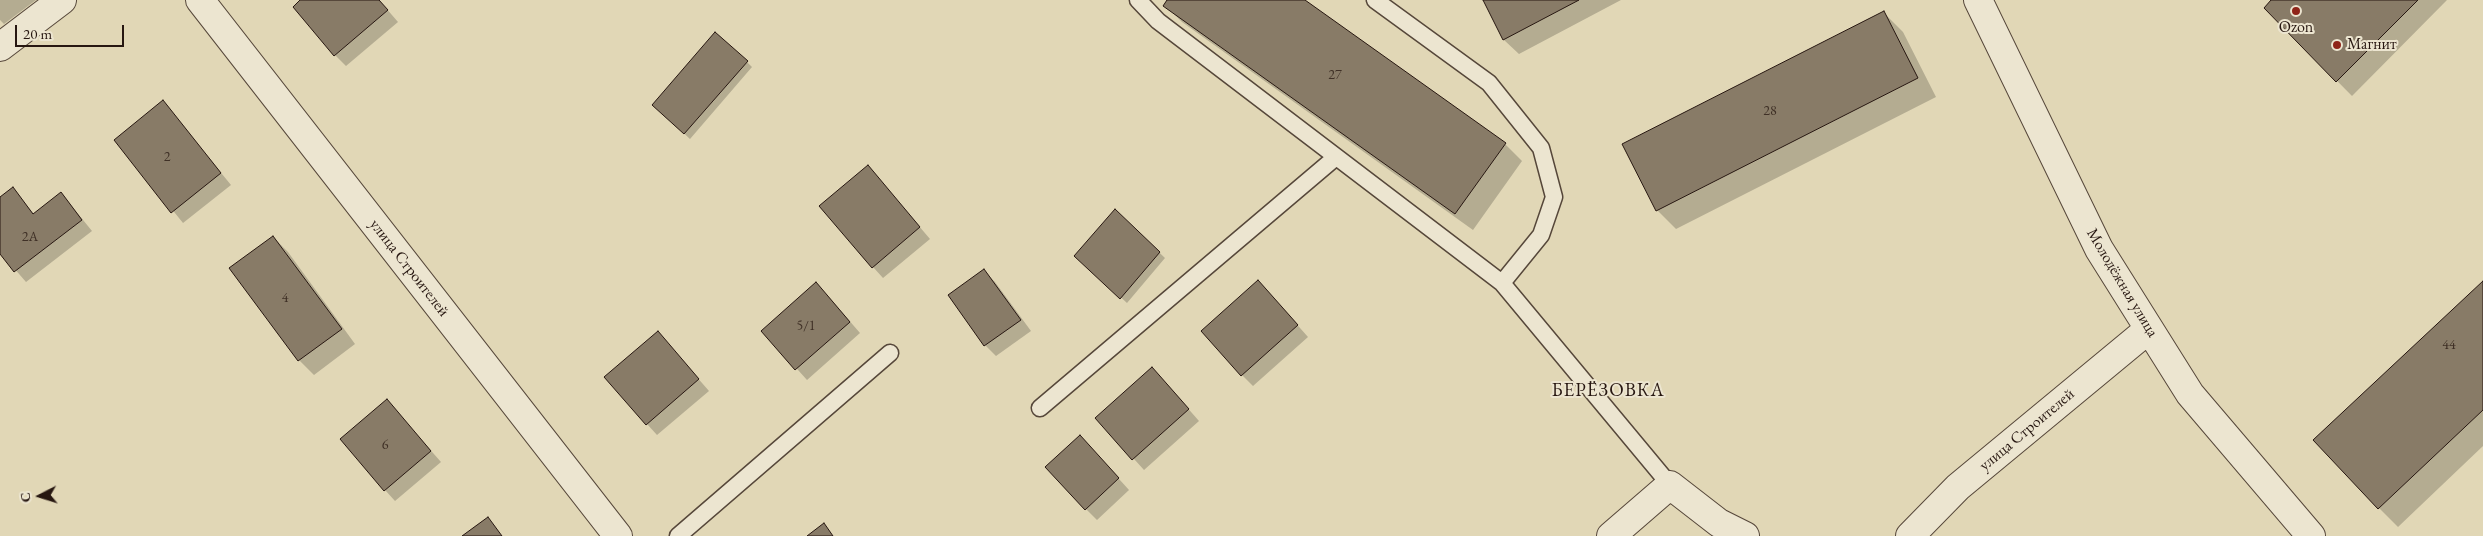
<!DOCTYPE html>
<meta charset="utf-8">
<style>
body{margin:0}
#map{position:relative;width:2483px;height:536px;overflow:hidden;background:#e1d7b6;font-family:"EB Garamond",serif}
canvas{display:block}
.north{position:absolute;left:15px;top:471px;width:50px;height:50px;-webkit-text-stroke:4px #ece5d0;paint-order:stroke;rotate:265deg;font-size:14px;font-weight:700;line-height:20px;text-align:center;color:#271711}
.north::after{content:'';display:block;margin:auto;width:18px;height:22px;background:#271711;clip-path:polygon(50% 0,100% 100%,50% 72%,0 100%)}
.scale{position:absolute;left:15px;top:25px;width:109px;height:22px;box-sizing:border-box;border:2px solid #271711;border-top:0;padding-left:6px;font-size:15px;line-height:18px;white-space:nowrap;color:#271711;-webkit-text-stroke:4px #ece5d0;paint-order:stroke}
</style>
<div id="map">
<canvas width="2483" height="536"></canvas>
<div class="north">С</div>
<div class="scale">20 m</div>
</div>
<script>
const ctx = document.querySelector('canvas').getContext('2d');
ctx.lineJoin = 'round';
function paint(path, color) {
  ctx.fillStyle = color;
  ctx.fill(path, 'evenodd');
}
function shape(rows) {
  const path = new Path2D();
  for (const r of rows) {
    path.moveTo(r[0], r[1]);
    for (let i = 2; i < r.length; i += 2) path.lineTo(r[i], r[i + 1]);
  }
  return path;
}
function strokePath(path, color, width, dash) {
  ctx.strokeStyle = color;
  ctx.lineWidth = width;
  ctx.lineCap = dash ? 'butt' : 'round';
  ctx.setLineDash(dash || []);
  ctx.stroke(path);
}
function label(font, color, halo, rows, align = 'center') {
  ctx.font = font + ' "EB Garamond",serif';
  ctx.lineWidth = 4;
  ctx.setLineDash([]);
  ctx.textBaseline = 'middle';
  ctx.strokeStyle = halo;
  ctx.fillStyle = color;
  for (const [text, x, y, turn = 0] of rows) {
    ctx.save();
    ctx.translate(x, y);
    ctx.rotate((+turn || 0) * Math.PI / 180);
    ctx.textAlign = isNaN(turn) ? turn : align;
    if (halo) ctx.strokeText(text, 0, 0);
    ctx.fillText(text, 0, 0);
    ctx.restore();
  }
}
const shadow = shape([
 [0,0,36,0,4,24,0,20],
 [302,0,379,0,398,22,346,66,335,55],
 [1169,0,1303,0,1505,144,1522,161,1473,230,1182,22,1165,5],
 [1484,0,1621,0,1519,54,1504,40],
 [2273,0,2447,0,2352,96,2265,8],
 [1884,13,1903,32,1936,97,1676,229,1657,210],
 [747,62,752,67,690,139,659,110],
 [163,102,231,185,183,223,116,140],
 [878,178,930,239,883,278,873,267],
 [13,189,34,214,61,193,92,231,26,282,0,252,0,198],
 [1116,211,1165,258,1127,303,1076,256],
 [273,237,288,252,355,344,314,375,299,360],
 [984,271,995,282,1031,331,996,356,985,345,949,296],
 [2483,282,2483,446,2398,527,2379,508],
 [1269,293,1308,337,1253,386,1242,375],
 [827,295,860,333,807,380,763,331],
 [668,344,709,391,657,435,647,424],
 [1163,380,1199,421,1144,470,1097,418],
 [387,401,441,462,395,501,385,490],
 [1091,448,1129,490,1097,520,1086,509]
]);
const building = shape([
 [300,0,379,0,388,10,334,56,293,7,300,0],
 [1167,0,1305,0,1506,143,1455,214,1163,6,1167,0],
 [1483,0,1579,0,1503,40,1483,0],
 [2271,0,2418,0,2336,82,2264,8,2271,0],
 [1884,11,1918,78,1656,211,1622,144,1884,11],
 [715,32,748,61,684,134,652,105,715,32],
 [163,100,221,173,171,213,114,140,163,100],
 [868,165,920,227,872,268,819,206,868,165],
 [13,187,33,214,61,192,82,220,14,272,0,254,0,197,13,187],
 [1115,209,1160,252,1120,299,1074,256,1115,209],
 [273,236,342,329,298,361,229,268,273,236],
 [984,269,1021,320,984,346,948,295,984,269],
 [1258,280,1298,325,1241,376,1201,331,1258,280],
 [2483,281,2483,410,2378,509,2313,440,2483,281],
 [816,282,850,322,795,370,761,331,816,282],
 [658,331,699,379,646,425,604,377,658,331],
 [1152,367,1189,409,1132,460,1095,418,1152,367],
 [387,399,431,451,384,491,340,439,387,399],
 [1080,435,1119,478,1085,510,1045,467,1080,435],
 [488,517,502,536,462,536,488,517],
 [824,523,833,536,807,536,824,523]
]);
const lane = shape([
 [1138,0,1158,21,1502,283,1670,485],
 [1375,0,1489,83,1541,148,1554,197,1541,235,1502,283],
 [1040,408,1336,157],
 [678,536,890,353]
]);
const street = shape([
 [200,0,618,536],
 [1978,0,2099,249,2190,394,2311,536],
 [0,47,62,0],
 [1611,536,1670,485,1719,523,1745,536],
 [1910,536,1958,487,2149,329]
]);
const markers = [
 [2296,11,5,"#8f2418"],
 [2337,45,5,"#8f2418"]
];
const numberNames = [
 ["27",1335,75],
 ["28",1770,111],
 ["2",167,157],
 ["2А",30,237],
 ["4",285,298],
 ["5/1",806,326],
 ["44",2449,345],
 ["6",385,445]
];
const poiNames = [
 ["Ozon",2296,28],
 ["Магнит",2347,45,"left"]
];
const streetNames = [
 ["улица Строителей",409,268,52],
 ["Молодёжная улица",2122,283,59],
 ["улица Строителей",2027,430,-40]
];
const quarterNames = [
 ["БЕРЁЗОВКА",1608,391]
];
paint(shadow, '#0003');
paint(building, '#887b67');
strokePath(building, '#271711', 1);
strokePath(lane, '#56473a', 19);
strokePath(street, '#56473a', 30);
strokePath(lane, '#ece5d0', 16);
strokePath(street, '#ece5d0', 28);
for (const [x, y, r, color] of markers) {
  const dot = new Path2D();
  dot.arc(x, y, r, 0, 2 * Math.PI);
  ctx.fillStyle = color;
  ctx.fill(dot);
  strokePath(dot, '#ece5d0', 2);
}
label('14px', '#3f3026', null, numberNames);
label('16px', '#271711', '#ece5d0', poiNames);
label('16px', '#271711', '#ece5d0', streetNames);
ctx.letterSpacing = '1px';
label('19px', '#271711', '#ece5d0', quarterNames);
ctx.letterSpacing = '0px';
</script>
